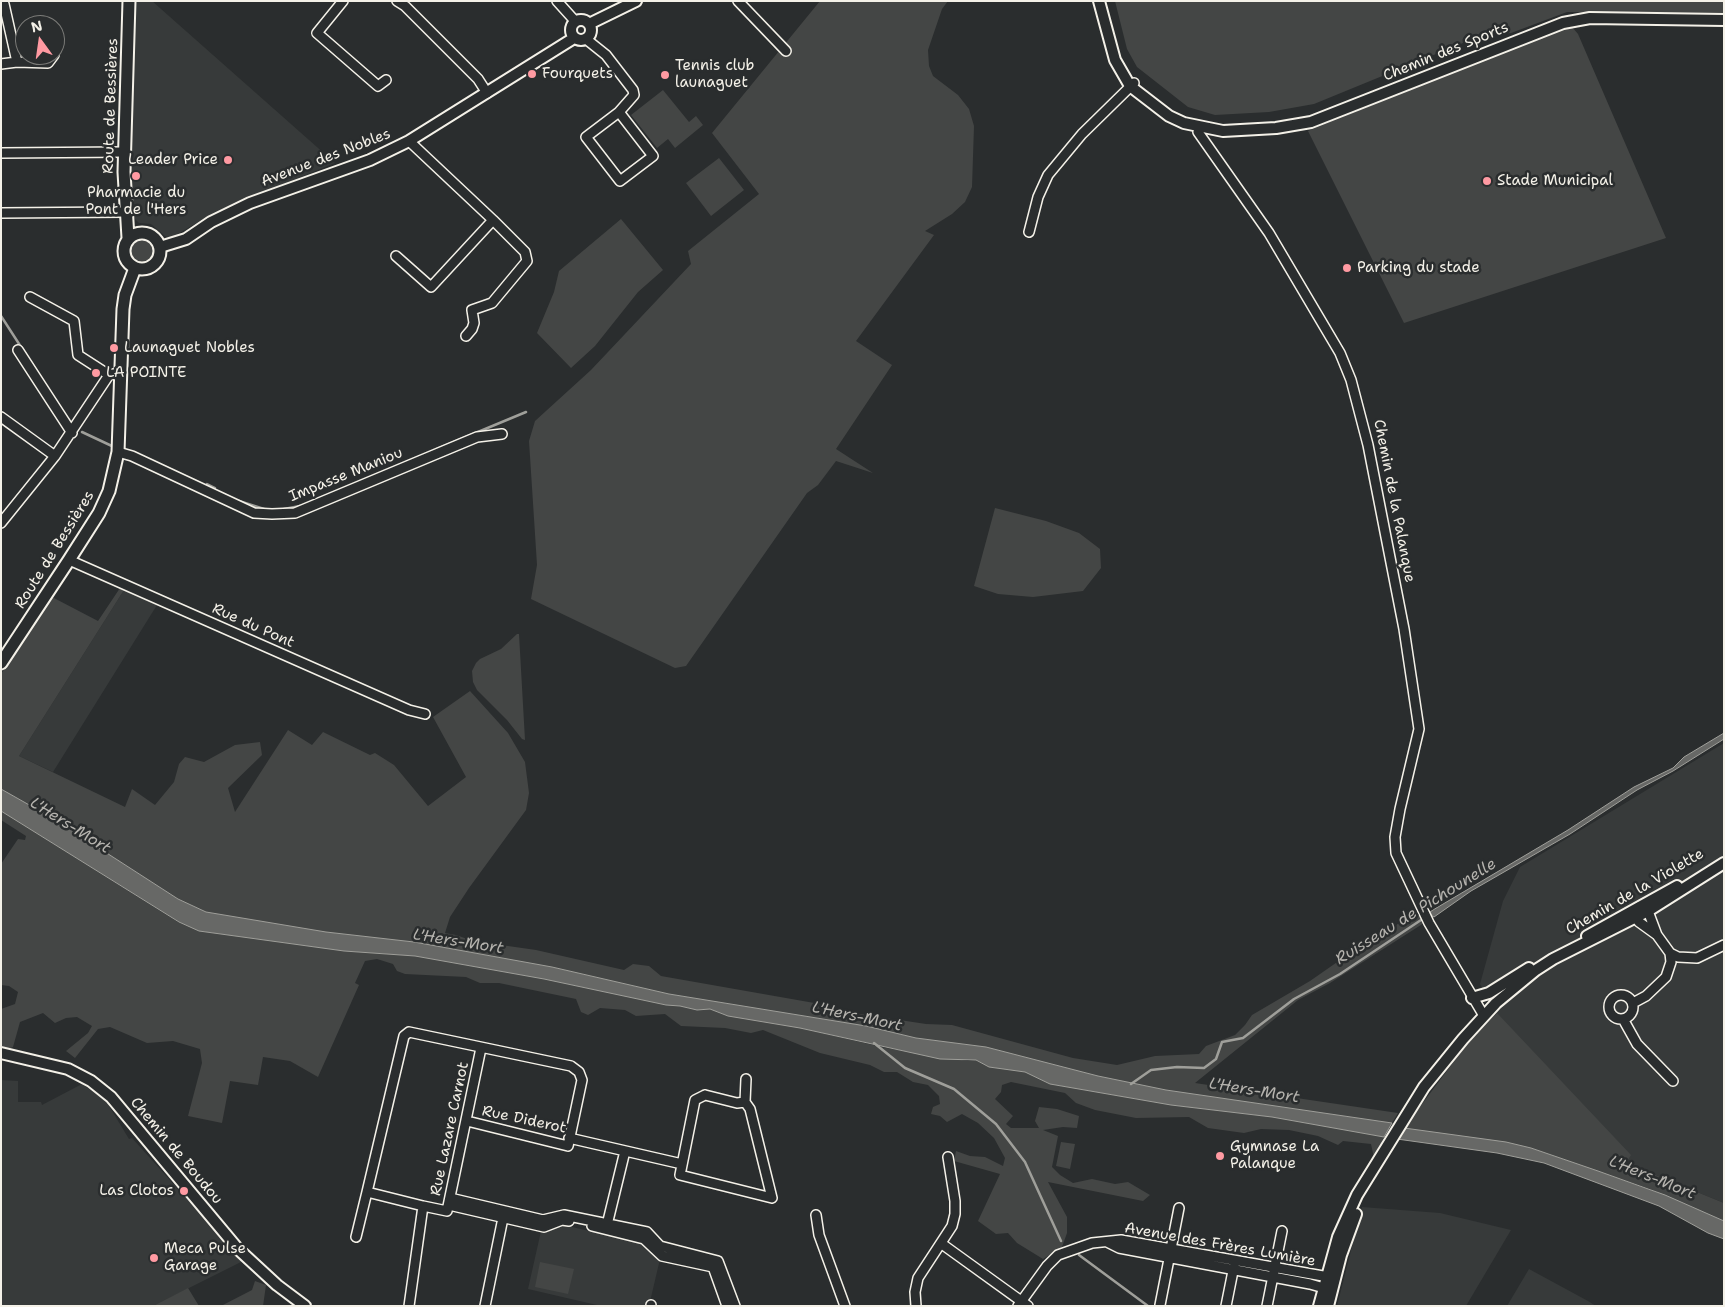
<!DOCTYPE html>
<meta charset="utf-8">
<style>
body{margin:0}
#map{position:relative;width:1725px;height:1307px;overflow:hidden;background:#2a2d2e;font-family:"Shantell Sans",sans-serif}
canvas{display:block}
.frame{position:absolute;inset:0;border:2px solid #f4f1e8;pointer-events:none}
.north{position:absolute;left:15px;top:15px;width:50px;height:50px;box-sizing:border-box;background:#2a2d2e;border:1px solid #7b7b78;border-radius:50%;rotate:346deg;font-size:14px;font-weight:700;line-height:20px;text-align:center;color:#f4f1e8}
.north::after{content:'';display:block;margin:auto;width:18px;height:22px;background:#ff9aa2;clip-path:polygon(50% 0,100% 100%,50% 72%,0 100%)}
</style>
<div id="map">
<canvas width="1725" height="1307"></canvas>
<div class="frame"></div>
<div class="north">N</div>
</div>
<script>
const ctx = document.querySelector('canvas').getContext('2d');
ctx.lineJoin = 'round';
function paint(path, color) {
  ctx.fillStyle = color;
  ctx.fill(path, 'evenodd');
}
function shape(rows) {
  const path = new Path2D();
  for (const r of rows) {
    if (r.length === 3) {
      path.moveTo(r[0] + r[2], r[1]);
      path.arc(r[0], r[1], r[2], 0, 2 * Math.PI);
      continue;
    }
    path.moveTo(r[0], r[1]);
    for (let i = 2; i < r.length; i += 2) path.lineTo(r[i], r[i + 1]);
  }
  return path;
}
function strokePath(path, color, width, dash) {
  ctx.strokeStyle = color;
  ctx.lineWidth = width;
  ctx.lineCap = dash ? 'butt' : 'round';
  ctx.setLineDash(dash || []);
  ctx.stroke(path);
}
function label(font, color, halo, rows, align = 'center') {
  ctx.font = font + ' "Shantell Sans",sans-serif';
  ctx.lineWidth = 5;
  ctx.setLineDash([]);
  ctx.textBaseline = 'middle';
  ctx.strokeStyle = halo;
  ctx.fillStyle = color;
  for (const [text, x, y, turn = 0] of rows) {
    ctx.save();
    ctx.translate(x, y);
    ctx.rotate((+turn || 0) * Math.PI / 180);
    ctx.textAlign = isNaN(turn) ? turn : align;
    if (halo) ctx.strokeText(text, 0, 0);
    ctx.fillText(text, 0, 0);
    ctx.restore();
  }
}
const built = shape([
 [134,1,152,1,335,163,215,212,171,238,165,236,151,224,139,223,133,217,129,206],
 [124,590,157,605,53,772,19,756],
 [1724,743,1724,1203,1626,1163,1498,1015,1480,984,1503,901,1520,867],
 [1,1080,18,1081,18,1102,41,1102,42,1105,82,1084,106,1101,129,1139,132,1138,243,1261,153,1306,1,1306],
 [1362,1207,1440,1213,1511,1230,1466,1306,1337,1306],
 [563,1225,643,1243,655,1257,660,1259,649,1306,601,1306,528,1289,541,1231,546,1232],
 [1529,1269,1588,1301,1596,1306,1507,1306]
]);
const green = shape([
 [820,1,948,1,942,9,928,50,929,66,933,76,958,95,969,109,974,126,972,187,965,202,952,214,925,231,934,235,856,341,892,365,836,449,873,473,836,461,818,485,807,493,686,666,675,668,531,599,537,565,529,441,535,421,591,370,691,264,688,251,759,194,712,133],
 [1115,1,1724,1,1724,13,1567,12,1511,33,1475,38,1314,104,1269,112,1215,115,1188,107,1137,67,1127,49],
 [1572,27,1578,34,1666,238,1404,323,1308,131,1556,31],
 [663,90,689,122,696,116,703,125,675,148,668,139,657,148,631,115],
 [719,158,744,190,711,216,686,183],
 [621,219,663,270,638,292,595,346,571,368,537,333,554,292,559,271],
 [142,252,13],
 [995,508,1046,521,1079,533,1100,549,1101,568,1083,591,1033,597,998,594,974,586],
 [120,588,124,590,19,756,125,807,132,789,155,805,174,782,179,764,185,757,204,762,235,745,260,742,262,755,228,788,235,812,288,730,312,745,323,732,370,755,375,753,394,765,428,806,466,777,433,717,470,691,508,733,525,762,529,793,526,810,469,888,450,917,445,933,456,935,473,941,536,950,624,970,633,964,649,966,661,976,820,1004,860,1014,926,1024,952,1025,1073,1058,1117,1065,1155,1056,1199,1054,1206,1046,1235,1035,1245,1025,1252,1015,1310,981,1366,942,1392,930,1403,918,1416,911,1424,923,1330,983,1298,1000,1195,1083,1398,1113,1392,1123,1166,1090,1098,1076,986,1047,916,1038,866,1026,669,994,552,967,414,942,326,932,206,912,178,899,54,819,1,789,1,674,52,597,98,621],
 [517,634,519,634,525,740,522,739,507,720,477,690,473,682,472,671,476,663,480,659,501,649],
 [1,811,178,922,200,931,344,951,415,956,544,979,666,1005,680,1006,697,1010,710,1009,728,1016,800,1028,886,1048,968,1061,976,1060,989,1067,1025,1072,1050,1084,1171,1105,1272,1117,1384,1137,1374,1158,1371,1144,1343,1141,1338,1145,1318,1136,1289,1130,1261,1129,1244,1133,1208,1128,1189,1117,1136,1118,1095,1110,1076,1103,1065,1093,1011,1082,1002,1085,1001,1092,995,1099,1013,1116,1006,1124,1011,1128,1039,1128,1035,1121,1039,1107,1057,1109,1079,1116,1077,1128,1063,1127,1043,1130,1058,1136,1052,1167,1060,1175,1073,1183,1092,1179,1115,1184,1128,1182,1150,1195,1143,1201,1048,1182,1067,1217,1067,1233,1062,1247,1043,1259,1017,1243,1008,1233,996,1234,978,1221,1000,1174,954,1161,956,1151,970,1156,985,1157,1003,1166,1005,1158,994,1138,978,1123,962,1114,947,1122,940,1116,931,1114,933,1107,940,1104,939,1096,928,1085,913,1082,897,1072,884,1072,870,1065,820,1053,763,1030,751,1033,725,1028,681,1026,665,1014,636,1016,625,1010,600,1008,588,1015,581,1012,576,999,499,983,480,983,466,977,405,974,397,971,393,964,377,959,365,961,355,983,359,985,318,1077,290,1061,263,1057,258,1085,230,1081,222,1123,188,1116,202,1063,200,1049,173,1041,147,1043,110,1027,98,1029,75,1058,66,1051,88,1033,92,1026,77,1017,66,1018,55,1023,43,1013,20,1022,13,1047,8,1049,1,1048,1,1009,15,1004,18,992,9,986,1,985,1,864,18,839,25,840,26,836,1,820],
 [1497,1013,1631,1155,1626,1163,1724,1203,1724,1221,1650,1189,1531,1148,1404,1128,1467,1044],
 [1061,1142,1075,1144,1070,1169,1056,1166],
 [540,1262,574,1269,568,1294,535,1287],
 [255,1281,266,1285,263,1306,221,1306,252,1290],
 [188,1288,199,1306,153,1306]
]);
const water = shape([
 [1724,733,1724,739,1673,771,1637,790,1570,834,1471,891,1434,917,1432,916,1430,912,1433,910,1568,830,1634,787,1673,768,1684,757,1724,733],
 [1,789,54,819,178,899,206,912,326,932,414,942,552,967,669,994,866,1026,916,1038,986,1047,1098,1076,1166,1090,1392,1123,1384,1137,1272,1117,1171,1105,1050,1084,1025,1072,989,1067,976,1060,940,1059,800,1028,728,1016,710,1009,697,1010,680,1006,666,1005,544,979,415,956,344,951,199,931,179,922,1,811,1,789],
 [1404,1128,1506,1142,1531,1148,1598,1171,1665,1195,1724,1221,1724,1239,1708,1233,1659,1206,1544,1163,1497,1153,1397,1139,1404,1128]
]);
const stream = shape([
 [1,316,43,381],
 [82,432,114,447],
 [437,449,526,412],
 [207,484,215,488],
 [239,501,264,509],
 [284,509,300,506],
 [874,1043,905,1068,954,1089,996,1124,1025,1162,1061,1241],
 [1131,1084,1151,1070,1177,1067,1204,1068,1216,1059,1222,1042,1243,1038,1294,999,1340,974,1424,918],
 [1079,1255,1148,1306]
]);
const minor = shape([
 [343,1,317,33,378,86,386,80],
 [397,1,405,6,478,79,487,93],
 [557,1,575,21],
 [738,1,786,51],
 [1,4,4,4,17,62,48,63,54,55],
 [586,39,606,55,633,90,634,95,619,112,586,137,620,181,653,156,619,112],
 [1,64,17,62],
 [1198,132,1269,233,1340,353,1351,380,1368,445,1404,629,1419,729,1400,809,1395,837,1396,853,1429,923,1484,1016],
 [1,153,125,152],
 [1,213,125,212],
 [1029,232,1038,197,1048,175,1082,134,1134,83],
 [396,256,431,287,493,220,409,141],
 [30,297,74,321,78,355,109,375,113,374],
 [466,336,472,329,474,323,472,310,492,303,527,261,525,252,493,220],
 [18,350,72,433],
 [1,417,55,456],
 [118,452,132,456,254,513,272,514,295,513,477,437,502,434],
 [1,523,55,456,109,375],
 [69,560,409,710,425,714],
 [1657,935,1648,911,1639,907,1636,918,1639,922,1657,935,1670,953,1678,957,1697,958,1724,945],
 [1621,1007,12],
 [1633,1003,1646,996,1666,977,1671,962,1670,953],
 [1623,1019,1637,1044,1673,1081],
 [705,1095,737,1103,745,1102,750,1109,772,1198,680,1175,695,1100,705,1095],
 [745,1102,746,1079],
 [569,1138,682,1164],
 [450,1198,543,1220,564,1215,647,1232,660,1246,718,1261,735,1306],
 [449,1205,544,1227,562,1220,569,1221],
 [423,1206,367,1192,404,1036,409,1032,571,1066,579,1072,582,1080,568,1146,467,1121],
 [816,1215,819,1235,845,1306],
 [592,1226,644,1239,662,1256,713,1267,727,1306],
 [606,1229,625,1151],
 [356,1237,367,1192],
 [942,1244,1028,1306],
 [1160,1305,1179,1208],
 [409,1306,423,1206,447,1211,481,1048],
 [485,1306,504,1213],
 [651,1306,651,1305],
 [916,1306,915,1292,918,1278,952,1226,955,1214,955,1201,948,1157],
 [1018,1306,1047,1266,1058,1255,1092,1243,1121,1240,1323,1276,1333,1285,1324,1288,1310,1284,1119,1248,1107,1242],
 [1226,1306,1234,1266],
 [1267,1306,1282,1231]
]);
const tertiary = shape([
 [1099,1,1115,60,1130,86,1169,116,1184,123,1223,131,1276,128,1311,122,1563,23,1590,18,1724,20],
 [581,30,10],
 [589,24,636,1],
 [160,247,186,239,211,222,250,203,370,160,409,141,574,38],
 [1587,936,1677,886],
 [1472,998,1489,993,1529,968],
 [1,1053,68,1069,91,1081,111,1097,238,1249,277,1285,305,1306],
 [1319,1306,1338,1237,1357,1195,1424,1087,1463,1039,1496,1003,1536,970,1553,959,1648,911,1724,863],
 [1328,1306,1341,1255,1356,1214]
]);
const secondary = shape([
 [142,251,18],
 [128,238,124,172,129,1],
 [1,663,69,560,99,513,109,491,118,452,123,309,125,295,135,268]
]);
const markers = [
 [532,74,5,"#ff9aa2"],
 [665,75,5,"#ff9aa2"],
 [228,160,5,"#ff9aa2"],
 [136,176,5,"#ff9aa2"],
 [1487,181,5,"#ff9aa2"],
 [1347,268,5,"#ff9aa2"],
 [114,348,5,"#ff9aa2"],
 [96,373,5,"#ff9aa2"],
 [1220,1156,5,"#ff9aa2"],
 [184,1191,5,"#ff9aa2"],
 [154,1258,5,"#ff9aa2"]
];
const streetNames = [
 ["Chemin des Sports",1446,52,-22],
 ["Route de Bessières",111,106,-88],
 ["Avenue des Nobles",326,158,-21],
 ["Impasse Maniou",346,475,-22],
 ["Chemin de la Palanque",1394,501,79],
 ["Route de Bessières",55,550,-58],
 ["Rue du Pont",253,626,24],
 ["Chemin de la Violette",1635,892,-30],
 ["Rue Diderot",524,1120,12],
 ["Rue Lazare Carnot",450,1129,-78],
 ["Chemin de Boudou",176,1151,50],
 ["Avenue des Frères Lumière",1220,1245,10]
];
const poiNames = [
 ["Tennis club",675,66],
 ["launaguet",675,83],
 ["Fourquets",542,74],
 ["Leader Price",218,160,"right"],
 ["Stade Municipal",1497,181],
 ["Pharmacie du",136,193,"center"],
 ["Pont de l'Hers",136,210,"center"],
 ["Parking du stade",1357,268],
 ["Launaguet Nobles",124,348],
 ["LA POINTE",106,373],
 ["Gymnase La",1230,1147],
 ["Palanque",1230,1164],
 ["Las Clotos",174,1191,"right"],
 ["Meca Pulse",164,1249],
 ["Garage",164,1266]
];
const waterNames = [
 ["L'Hers-Mort",70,826,32],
 ["Ruisseau de Pichounelle",1416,912,-32],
 ["L'Hers-Mort",458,942,9],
 ["L'Hers-Mort",857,1017,12],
 ["L'Hers-Mort",1254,1091,9],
 ["L'Hers-Mort",1652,1178,22]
];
paint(built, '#373a3a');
paint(green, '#444645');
paint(water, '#676866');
strokePath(water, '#9f9f9a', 1);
strokePath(stream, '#9f9f9a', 2.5);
strokePath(minor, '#f4f1e8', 12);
strokePath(tertiary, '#f4f1e8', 14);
strokePath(secondary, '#f4f1e8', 15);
strokePath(minor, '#2a2d2e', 9);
strokePath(tertiary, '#2a2d2e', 10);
strokePath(secondary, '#2a2d2e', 11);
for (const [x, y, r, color] of markers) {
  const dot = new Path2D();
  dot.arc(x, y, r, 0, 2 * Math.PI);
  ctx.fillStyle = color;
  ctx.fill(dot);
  strokePath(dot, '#2a2d2e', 2);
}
label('15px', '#f4f1e8', '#2a2d2e', streetNames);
label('15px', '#f4f1e8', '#2a2d2e', poiNames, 'left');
label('italic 16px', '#b5b3ae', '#2a2d2e', waterNames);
</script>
